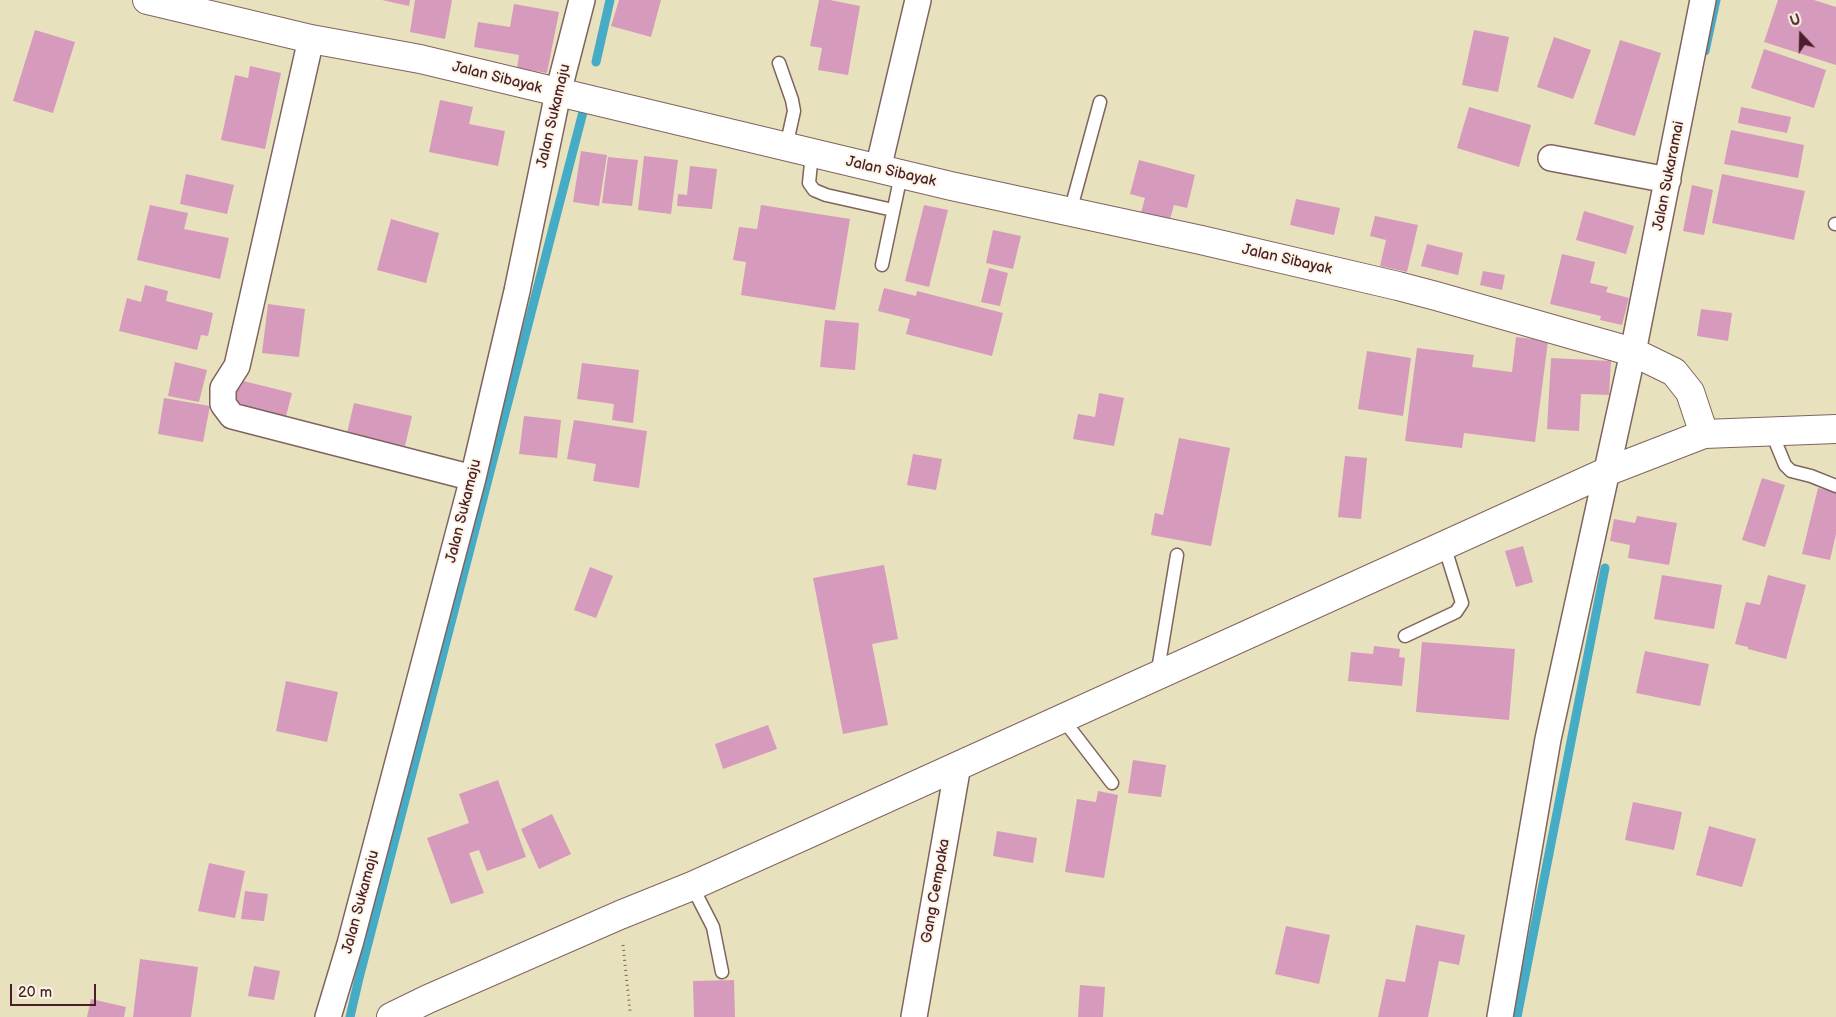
<!DOCTYPE html>
<style>
body{margin:0}
#map{position:relative;width:1836px;height:1017px;overflow:hidden;background:#e8e1bd;font-family:"Balsamiq Sans",sans-serif}
canvas{display:block}
.north{position:absolute;left:1776px;top:10px;width:50px;height:50px;-webkit-text-stroke:4px #fcf5e5;paint-order:stroke;rotate:339deg;font-size:14px;font-weight:700;line-height:20px;text-align:center;color:#4a1f2b}
.north::after{content:'';display:block;margin:auto;width:18px;height:22px;background:#4a1f2b;clip-path:polygon(50% 0,100% 100%,50% 72%,0 100%)}
.scale{position:absolute;left:10px;top:984px;width:86px;height:22px;box-sizing:border-box;border:2px solid #4a1f2b;border-top:0;padding-left:6px;font-size:15px;line-height:18px;white-space:nowrap;color:#4a1f2b;-webkit-text-stroke:4px #fcf5e5;paint-order:stroke}
</style>
<div id="map">
<canvas width="1836" height="1017"></canvas>
<div class="north">U</div>
<div class="scale">20 m</div>
</div>
<script>
const ctx = document.querySelector('canvas').getContext('2d');
ctx.lineJoin = 'round';
function shape(rows) {
  const path = new Path2D();
  for (const r of rows) {
    path.moveTo(r[0], r[1]);
    for (let i = 2; i < r.length; i += 2) path.lineTo(r[i], r[i + 1]);
  }
  return path;
}
function strokePath(path, color, width, dash) {
  ctx.strokeStyle = color;
  ctx.lineWidth = width;
  ctx.lineCap = dash ? 'butt' : 'round';
  ctx.setLineDash(dash || []);
  ctx.stroke(path);
}
function paint(path, color) {
  ctx.fillStyle = color;
  ctx.fill(path, 'evenodd');
}
function label(font, color, halo, rows, align = 'center') {
  ctx.font = font + ' "Balsamiq Sans",sans-serif';
  ctx.lineWidth = 4;
  ctx.setLineDash([]);
  ctx.textBaseline = 'middle';
  ctx.strokeStyle = halo;
  ctx.fillStyle = color;
  for (const [text, x, y, turn = 0] of rows) {
    ctx.save();
    ctx.translate(x, y);
    ctx.rotate((+turn || 0) * Math.PI / 180);
    ctx.textAlign = isNaN(turn) ? turn : align;
    if (halo) ctx.strokeText(text, 0, 0);
    ctx.fillText(text, 0, 0);
    ctx.restore();
  }
}
const stream = shape([
 [1705,51,1716,0],
 [596,62,610,0],
 [350,1017,359,978,583,112],
 [1517,1017,1605,568]
]);
const building = shape([
 [382,0,410,0,409,6],
 [415,0,452,0,445,39,410,32],
 [619,0,661,0,651,37,611,26],
 [819,0,830,0,860,6,848,75,818,70,822,48,810,46],
 [1778,0,1814,0,1836,7,1836,65,1764,42],
 [514,4,559,12,547,73,517,68,519,55,474,47,478,22,510,27],
 [35,30,75,42,53,113,13,101],
 [1474,30,1509,37,1498,92,1462,85],
 [1554,37,1591,50,1573,99,1537,87],
 [1620,40,1661,53,1635,136,1594,124],
 [1764,49,1826,70,1814,108,1751,88],
 [250,66,281,73,265,149,221,140,235,75,248,78],
 [440,100,473,107,469,124,505,131,498,166,429,152],
 [1469,107,1531,125,1519,167,1457,148],
 [1741,107,1791,117,1787,133,1738,123],
 [1731,130,1804,145,1798,178,1724,164],
 [581,151,607,155,599,206,573,202],
 [644,156,678,160,671,214,638,210],
 [608,157,638,160,632,206,602,203],
 [1139,160,1195,175,1187,208,1174,205,1169,223,1140,216,1145,198,1130,194],
 [690,166,717,169,712,209,677,206,678,194,687,195],
 [186,174,234,185,227,214,180,204],
 [1722,174,1805,191,1794,240,1712,223],
 [1692,185,1713,190,1704,235,1683,231],
 [1296,199,1340,208,1334,235,1290,225],
 [150,205,188,213,184,229,229,238,220,279,137,260],
 [761,205,850,219,835,310,741,295,746,262,733,260,739,227,757,229],
 [924,205,948,210,929,287,905,281],
 [1584,211,1634,226,1626,254,1576,240],
 [1375,216,1418,225,1407,272,1380,266,1386,240,1370,236],
 [391,219,439,233,426,283,377,270],
 [993,230,1021,236,1013,269,986,263],
 [1427,244,1463,253,1458,275,1421,266],
 [1562,254,1595,262,1590,283,1608,287,1606,292,1629,298,1622,325,1600,320,1601,316,1550,304],
 [989,268,1008,273,1000,306,981,302],
 [1483,271,1505,275,1502,290,1480,285],
 [145,285,168,291,166,301,213,313,208,336,201,335,197,350,119,331,127,298,141,302],
 [884,288,916,296,917,291,1003,313,992,356,906,334,910,319,878,311],
 [268,304,305,309,299,357,262,353],
 [1701,309,1732,313,1728,341,1697,336],
 [825,320,859,323,855,370,820,367],
 [1516,337,1548,341,1535,442,1464,433,1462,448,1405,441,1417,348,1474,355,1472,367,1512,372],
 [1367,351,1411,358,1403,416,1358,409],
 [1551,358,1611,361,1609,395,1581,394,1579,431,1547,429],
 [175,362,207,370,199,402,168,396],
 [582,363,639,370,633,423,612,420,614,404,577,399],
 [235,379,292,393,285,420,229,407],
 [1099,393,1124,398,1114,446,1073,439,1078,414,1095,417],
 [164,398,210,406,203,442,158,434],
 [354,403,412,416,405,446,347,433],
 [524,416,561,420,557,458,519,454],
 [574,420,647,431,639,488,593,481,596,464,567,459],
 [1179,438,1230,448,1211,546,1151,535,1155,513,1163,515],
 [913,454,942,459,936,490,907,485],
 [1345,456,1367,458,1361,519,1338,517],
 [1762,478,1785,485,1765,547,1742,540],
 [1818,488,1836,492,1836,534,1830,560,1802,554],
 [1637,516,1677,523,1669,565,1628,558,1630,545,1610,541,1614,519,1635,523],
 [1523,546,1533,582,1516,587,1505,551],
 [884,565,898,639,872,644,888,725,843,734,813,578],
 [590,567,613,576,596,618,574,610],
 [1662,575,1722,585,1714,629,1654,619],
 [1768,575,1806,585,1786,659,1748,649,1748,647,1735,644,1746,602,1760,605],
 [1422,642,1515,649,1509,720,1416,712],
 [1374,646,1400,649,1399,657,1405,658,1402,686,1348,681,1351,652,1373,654],
 [1645,651,1709,664,1700,706,1636,693],
 [286,681,338,692,327,742,276,731],
 [768,725,777,749,723,769,715,744],
 [1133,760,1166,765,1161,797,1128,793],
 [498,780,526,857,487,871,479,850,469,853,484,893,451,904,427,838,469,823,459,794],
 [1098,791,1118,795,1104,878,1065,872,1077,799,1096,802],
 [1633,802,1682,812,1674,850,1625,840],
 [552,814,571,854,539,869,521,829],
 [1709,826,1756,839,1742,887,1696,875],
 [997,831,1037,838,1033,863,993,856],
 [209,863,245,871,235,918,198,911],
 [245,891,268,894,264,921,241,919],
 [1416,925,1465,935,1459,965,1439,961,1428,1017,1378,1017,1386,979,1405,982],
 [1286,926,1330,935,1319,984,1275,974],
 [140,959,198,967,191,1017,133,1017],
 [254,966,280,971,274,1000,248,996],
 [734,980,735,1017,694,1017,693,981],
 [1080,985,1105,987,1103,1017,1078,1017],
 [91,999,126,1007,124,1017,87,1017]
]);
const path = shape([
 [623,945,630,1011]
]);
const lane = shape([
 [779,63,792,100,794,111,786,147],
 [812,153,809,183,814,190,826,195,893,210],
 [1070,212,1100,102],
 [1835,224,1836,224],
 [882,265,901,175],
 [1771,431,1785,465,1791,471,1811,476,1836,486],
 [1405,636,1456,612,1462,603,1444,545],
 [1157,676,1177,555],
 [1062,718,1112,783],
 [692,886,713,927,722,972]
]);
const street = shape([
 [311,39,237,366,223,388,223,404,232,416,473,478],
 [1551,158,1668,180],
 [878,169,918,0],
 [328,1017,350,944,473,478,517,291,558,93,582,0],
 [914,1017,958,765],
 [1500,1017,1548,739,1633,352,1703,0]
]);
const secondary = shape([
 [147,0,311,39,420,59,951,186,1201,240,1398,286,1436,296,1633,352,1674,372,1690,392,1704,434]
]);
const primary = shape([
 [391,1017,428,999,620,915,692,886,810,833,1606,472,1704,434,1836,429]
]);
const streetNames = [
 ["Jalan Sibayak",497,78,14],
 ["Jalan Sukamaju",554,116,-77],
 ["Jalan Sibayak",891,172,13],
 ["Jalan Sukaramai",1669,176,-79],
 ["Jalan Sibayak",1287,260,13],
 ["Jalan Sukamaju",464,511,-76],
 ["Gang Cempaka",936,891,-80],
 ["Jalan Sukamaju",361,902,-75]
];
strokePath(stream, '#46abc5', 9);
paint(building, '#d69abc');
strokePath(lane, '#81635e', 15);
strokePath(street, '#81635e', 28);
strokePath(secondary, '#81635e', 30);
strokePath(primary, '#81635e', 30);
strokePath(path, '#81635e', 3, [1, 4]);
strokePath(lane, '#fff', 12);
strokePath(street, '#fff', 25);
strokePath(secondary, '#fff', 28);
strokePath(primary, '#fff', 28);
label('15px', '#4a1f2b', '#fcf5e5', streetNames);
</script>
